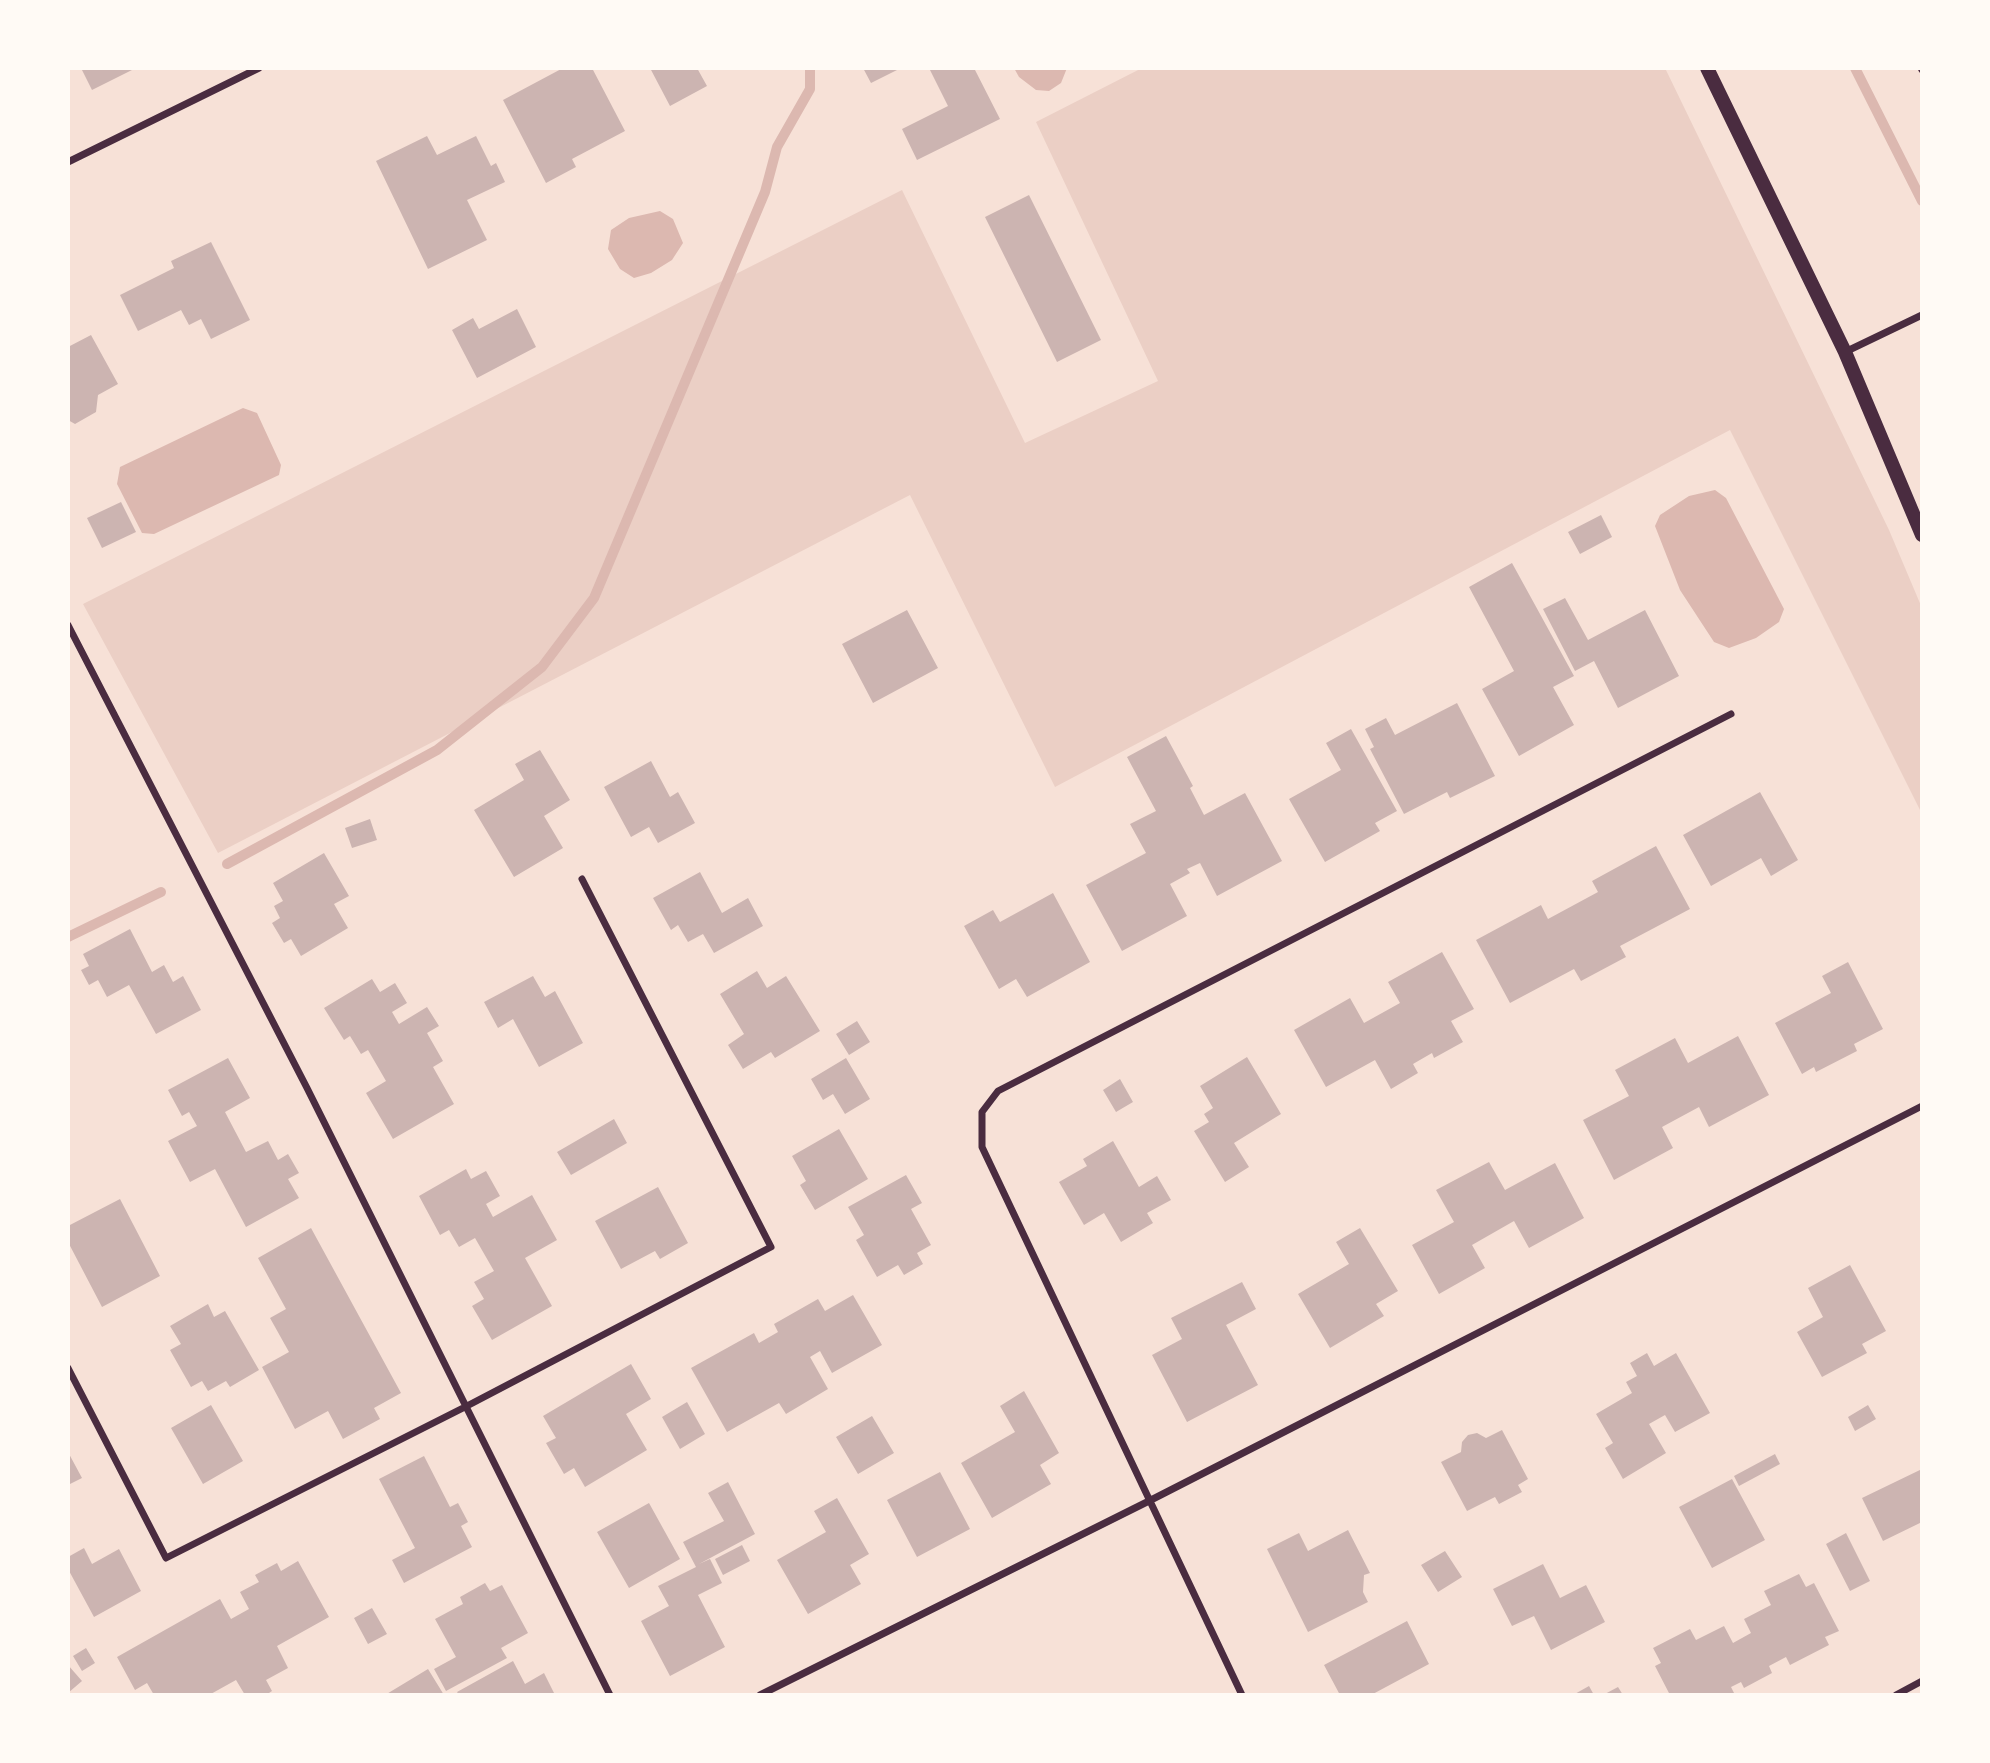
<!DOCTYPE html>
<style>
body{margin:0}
#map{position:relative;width:1990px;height:1763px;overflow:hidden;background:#f7e1d7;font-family:"Noto Serif",serif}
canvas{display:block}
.frame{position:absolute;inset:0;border:70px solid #fffaf5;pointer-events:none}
</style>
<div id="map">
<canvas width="1990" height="1763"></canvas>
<div class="frame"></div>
</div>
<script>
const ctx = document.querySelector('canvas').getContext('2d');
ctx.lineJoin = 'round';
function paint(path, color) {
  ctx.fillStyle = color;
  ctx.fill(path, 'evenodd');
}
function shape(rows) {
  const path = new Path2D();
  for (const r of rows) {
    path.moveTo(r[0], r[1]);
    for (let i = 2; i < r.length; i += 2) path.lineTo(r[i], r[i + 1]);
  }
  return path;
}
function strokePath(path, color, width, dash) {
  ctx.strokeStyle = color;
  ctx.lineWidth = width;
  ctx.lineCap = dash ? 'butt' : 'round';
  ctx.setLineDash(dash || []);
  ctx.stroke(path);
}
const green = shape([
 [1142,68,1665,68,1889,530,1922,608,1922,814,1730,430,1055,787,910,495,218,853,83,604,902,190,1025,443,1158,381,1036,122]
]);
const water = shape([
 [1014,68,1067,68,1061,83,1049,91,1036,90,1019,77],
 [660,211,673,219,683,243,672,260,651,273,634,278,620,269,608,249,611,230,629,218],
 [243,408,257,413,281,465,279,475,154,534,142,533,117,484,120,467],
 [1715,490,1726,498,1784,609,1779,622,1756,638,1729,648,1714,642,1680,590,1655,526,1660,515,1689,496]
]);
const stream = shape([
 [1855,68,1922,201],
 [227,864,437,750,542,667,594,598,765,192,777,147,810,89,810,68],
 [68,937,161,892]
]);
const building = shape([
 [81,68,136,68,92,90],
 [563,68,592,68,625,131,572,159,576,167,546,183,503,100],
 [650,68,697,68,707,86,670,106],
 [863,68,901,68,871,83],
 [929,68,974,68,1000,119,917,160,902,129,948,106],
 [427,136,437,155,476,136,491,166,496,163,505,182,467,200,487,240,428,269,376,161],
 [1029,195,1101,340,1057,362,985,217],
 [211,242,250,320,211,339,201,319,189,325,181,310,138,331,120,295,174,268,171,261],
 [517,309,536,347,477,378,452,330,473,318,479,329],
 [91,335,118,384,98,395,96,412,75,424,68,420,68,347],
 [121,502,136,532,102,548,87,518],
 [1601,515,1612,537,1580,554,1568,532],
 [1512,563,1574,676,1553,687,1574,725,1519,756,1482,689,1514,671,1469,587],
 [1565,598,1588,640,1645,610,1679,676,1618,708,1594,661,1575,671,1543,609],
 [907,610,938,668,873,703,842,644],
 [1457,703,1495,776,1450,798,1447,792,1404,814,1370,749,1374,747,1365,729,1386,718,1395,735],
 [1351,729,1397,811,1375,823,1380,831,1325,862,1289,799,1341,770,1326,743],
 [1166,736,1193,786,1190,788,1204,815,1245,793,1282,861,1217,896,1200,863,1187,869,1190,873,1170,884,1187,916,1122,951,1086,885,1146,853,1130,824,1156,811,1127,757],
 [540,750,570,800,544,816,563,848,514,877,474,810,524,780,515,764],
 [651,761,670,797,678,792,695,823,658,843,649,827,631,837,604,787],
 [1760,792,1798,860,1771,876,1761,858,1711,886,1683,835],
 [370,819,377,840,352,848,345,828],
 [1656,846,1690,909,1620,946,1626,957,1581,981,1574,969,1510,1003,1476,940,1541,905,1548,919,1598,892,1592,881],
 [324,853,349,896,334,904,348,928,301,956,291,939,284,943,272,923,280,918,274,906,283,901,273,883],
 [700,872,722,913,748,898,763,926,714,953,703,934,688,942,678,925,671,930,653,898],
 [1053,893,1090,962,1027,997,1016,979,999,989,964,926,993,910,1000,922],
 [130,929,152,972,164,965,173,982,183,976,201,1010,156,1034,129,985,107,997,98,980,89,985,81,970,89,966,83,954],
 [1442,952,1474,1009,1451,1021,1463,1042,1434,1058,1432,1053,1413,1064,1418,1073,1391,1089,1375,1060,1326,1087,1294,1030,1350,998,1364,1023,1400,1003,1388,982],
 [1848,962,1883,1029,1854,1044,1857,1051,1816,1072,1814,1067,1802,1074,1775,1023,1831,993,1822,976],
 [757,971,767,988,786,976,820,1031,775,1058,771,1052,743,1069,728,1045,744,1034,720,994],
 [533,976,545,997,555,991,583,1043,539,1067,513,1019,498,1028,484,1002],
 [372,979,380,992,395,983,407,1003,392,1012,399,1024,427,1007,439,1026,427,1033,443,1061,433,1067,454,1104,393,1139,366,1093,386,1081,368,1050,361,1054,350,1036,344,1040,324,1008],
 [857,1021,870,1042,849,1055,836,1034],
 [1738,1036,1769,1095,1709,1127,1699,1107,1662,1127,1673,1148,1614,1180,1583,1120,1629,1096,1615,1070,1675,1038,1688,1063],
 [1247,1057,1281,1114,1234,1143,1249,1167,1225,1182,1194,1131,1209,1122,1204,1114,1213,1108,1200,1086],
 [228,1058,250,1098,225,1112,246,1152,268,1141,278,1160,288,1154,299,1173,288,1179,299,1198,246,1227,215,1169,190,1182,168,1141,197,1126,189,1112,182,1116,168,1090],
 [846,1058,870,1099,845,1114,833,1094,823,1100,811,1079],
 [1120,1079,1133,1102,1116,1112,1103,1090],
 [614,1119,627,1143,571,1175,557,1152],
 [839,1129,868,1179,815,1210,800,1185,806,1181,792,1156],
 [1113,1141,1139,1187,1157,1176,1171,1200,1147,1213,1153,1223,1121,1242,1104,1213,1084,1225,1059,1182,1087,1166,1083,1159],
 [1489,1162,1505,1190,1555,1163,1584,1218,1529,1248,1514,1221,1472,1245,1485,1268,1439,1294,1412,1245,1454,1222,1436,1190],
 [466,1169,471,1179,486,1171,500,1196,486,1204,493,1217,532,1195,557,1240,525,1258,552,1306,492,1340,472,1306,484,1299,474,1282,494,1271,475,1238,459,1247,449,1230,440,1235,419,1196],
 [906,1175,922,1203,911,1209,931,1245,917,1253,923,1264,904,1275,898,1265,877,1277,856,1240,864,1235,848,1207],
 [658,1187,688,1243,660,1259,655,1251,621,1269,595,1221],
 [120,1199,160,1276,102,1307,68,1242,68,1226],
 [311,1228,401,1393,374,1408,380,1419,343,1439,328,1411,295,1429,262,1367,289,1352,270,1318,286,1309,258,1258],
 [1360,1228,1398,1291,1376,1304,1384,1316,1330,1348,1298,1294,1349,1264,1336,1242],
 [1850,1265,1886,1331,1862,1344,1867,1353,1822,1377,1797,1332,1823,1317,1808,1288],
 [1242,1282,1256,1309,1226,1325,1258,1385,1187,1422,1152,1355,1182,1339,1171,1318],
 [853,1295,882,1345,832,1373,820,1351,810,1357,828,1389,786,1414,779,1403,727,1432,691,1368,754,1333,759,1343,778,1332,774,1324,818,1299,825,1311],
 [208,1304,214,1317,225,1311,259,1370,230,1387,226,1381,208,1391,202,1381,191,1387,170,1350,181,1344,170,1326],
 [1647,1353,1654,1366,1676,1353,1710,1413,1675,1432,1665,1415,1649,1424,1666,1453,1623,1479,1605,1448,1613,1443,1596,1414,1632,1393,1626,1382,1637,1376,1630,1363],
 [631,1364,651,1399,626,1414,647,1450,585,1487,574,1468,564,1474,546,1443,556,1438,543,1416],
 [1024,1391,1059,1453,1040,1465,1051,1484,992,1518,961,1463,1015,1432,1000,1406],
 [687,1402,705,1434,680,1449,662,1417],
 [211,1405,243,1461,203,1484,171,1428],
 [1868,1405,1876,1419,1855,1431,1848,1417],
 [872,1416,894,1453,858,1474,836,1437],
 [1502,1430,1528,1479,1518,1485,1522,1492,1499,1504,1495,1497,1467,1511,1441,1462,1461,1452,1462,1442,1468,1435,1477,1433,1486,1438],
 [68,1452,82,1478,68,1485],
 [1775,1454,1780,1464,1739,1486,1734,1476],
 [424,1456,450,1507,458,1503,468,1522,461,1526,472,1547,404,1583,392,1560,415,1548,379,1479],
 [1922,1469,1922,1522,1883,1541,1862,1498],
 [940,1472,970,1529,917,1557,887,1500],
 [1732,1479,1765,1540,1712,1568,1679,1507],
 [728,1482,755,1534,699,1564,710,1559,722,1583,698,1595,725,1647,670,1676,641,1621,669,1606,658,1586,696,1567,683,1542,724,1521,708,1493],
 [837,1498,869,1554,850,1565,861,1584,808,1614,777,1560,826,1532,814,1511],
 [649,1503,680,1559,629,1588,597,1532],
 [1348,1530,1370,1573,1364,1575,1363,1592,1368,1602,1308,1632,1267,1549,1299,1533,1308,1551],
 [1846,1533,1870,1581,1850,1591,1826,1544],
 [742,1545,750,1561,723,1575,715,1559],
 [84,1548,92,1564,119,1549,141,1591,94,1617,68,1569,68,1557],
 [1445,1551,1462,1577,1438,1592,1421,1565],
 [298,1561,329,1617,277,1646,288,1668,266,1680,272,1691,266,1695,245,1695,236,1680,209,1695,154,1695,147,1683,135,1690,117,1657,220,1599,231,1619,249,1609,240,1592,259,1582,255,1575,277,1563,281,1571],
 [1543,1564,1560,1598,1586,1585,1605,1622,1551,1650,1534,1616,1512,1626,1493,1589],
 [1799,1574,1806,1587,1814,1583,1839,1631,1825,1637,1829,1645,1790,1665,1786,1657,1769,1666,1772,1673,1744,1688,1741,1682,1731,1687,1735,1695,1670,1695,1655,1666,1661,1663,1653,1648,1690,1629,1696,1640,1724,1626,1733,1643,1751,1633,1744,1619,1771,1605,1764,1591],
 [485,1583,490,1591,502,1585,528,1633,501,1648,507,1658,446,1691,434,1669,456,1657,435,1619,463,1604,460,1597],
 [372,1608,387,1634,368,1644,354,1618],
 [1407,1621,1429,1664,1371,1695,1340,1695,1324,1665],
 [86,1648,95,1663,82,1671,73,1656],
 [513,1661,525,1684,544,1673,555,1695,459,1695,457,1692],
 [68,1665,82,1681,68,1693],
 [428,1669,444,1695,385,1695],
 [1589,1686,1594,1695,1573,1695],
 [1618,1687,1623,1695,1603,1695]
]);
const minor = shape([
 [1921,68,1922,70],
 [68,162,259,68],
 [1845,352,1922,315],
 [68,625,307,1088,610,1695],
 [68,1368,166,1558,465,1407,771,1247,582,879],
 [760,1695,1149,1501,1922,1106],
 [1242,1695,982,1147,982,1112,998,1091,1731,714],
 [1896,1695,1922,1681]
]);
const secondary = shape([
 [1707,68,1845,352,1922,535]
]);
paint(green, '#ebcfc5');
paint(water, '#dcb8b0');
strokePath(stream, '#dcb8b0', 10);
paint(building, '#ccb4b1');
strokePath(minor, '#4a2c40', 7);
strokePath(secondary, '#4a2c40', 14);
</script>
